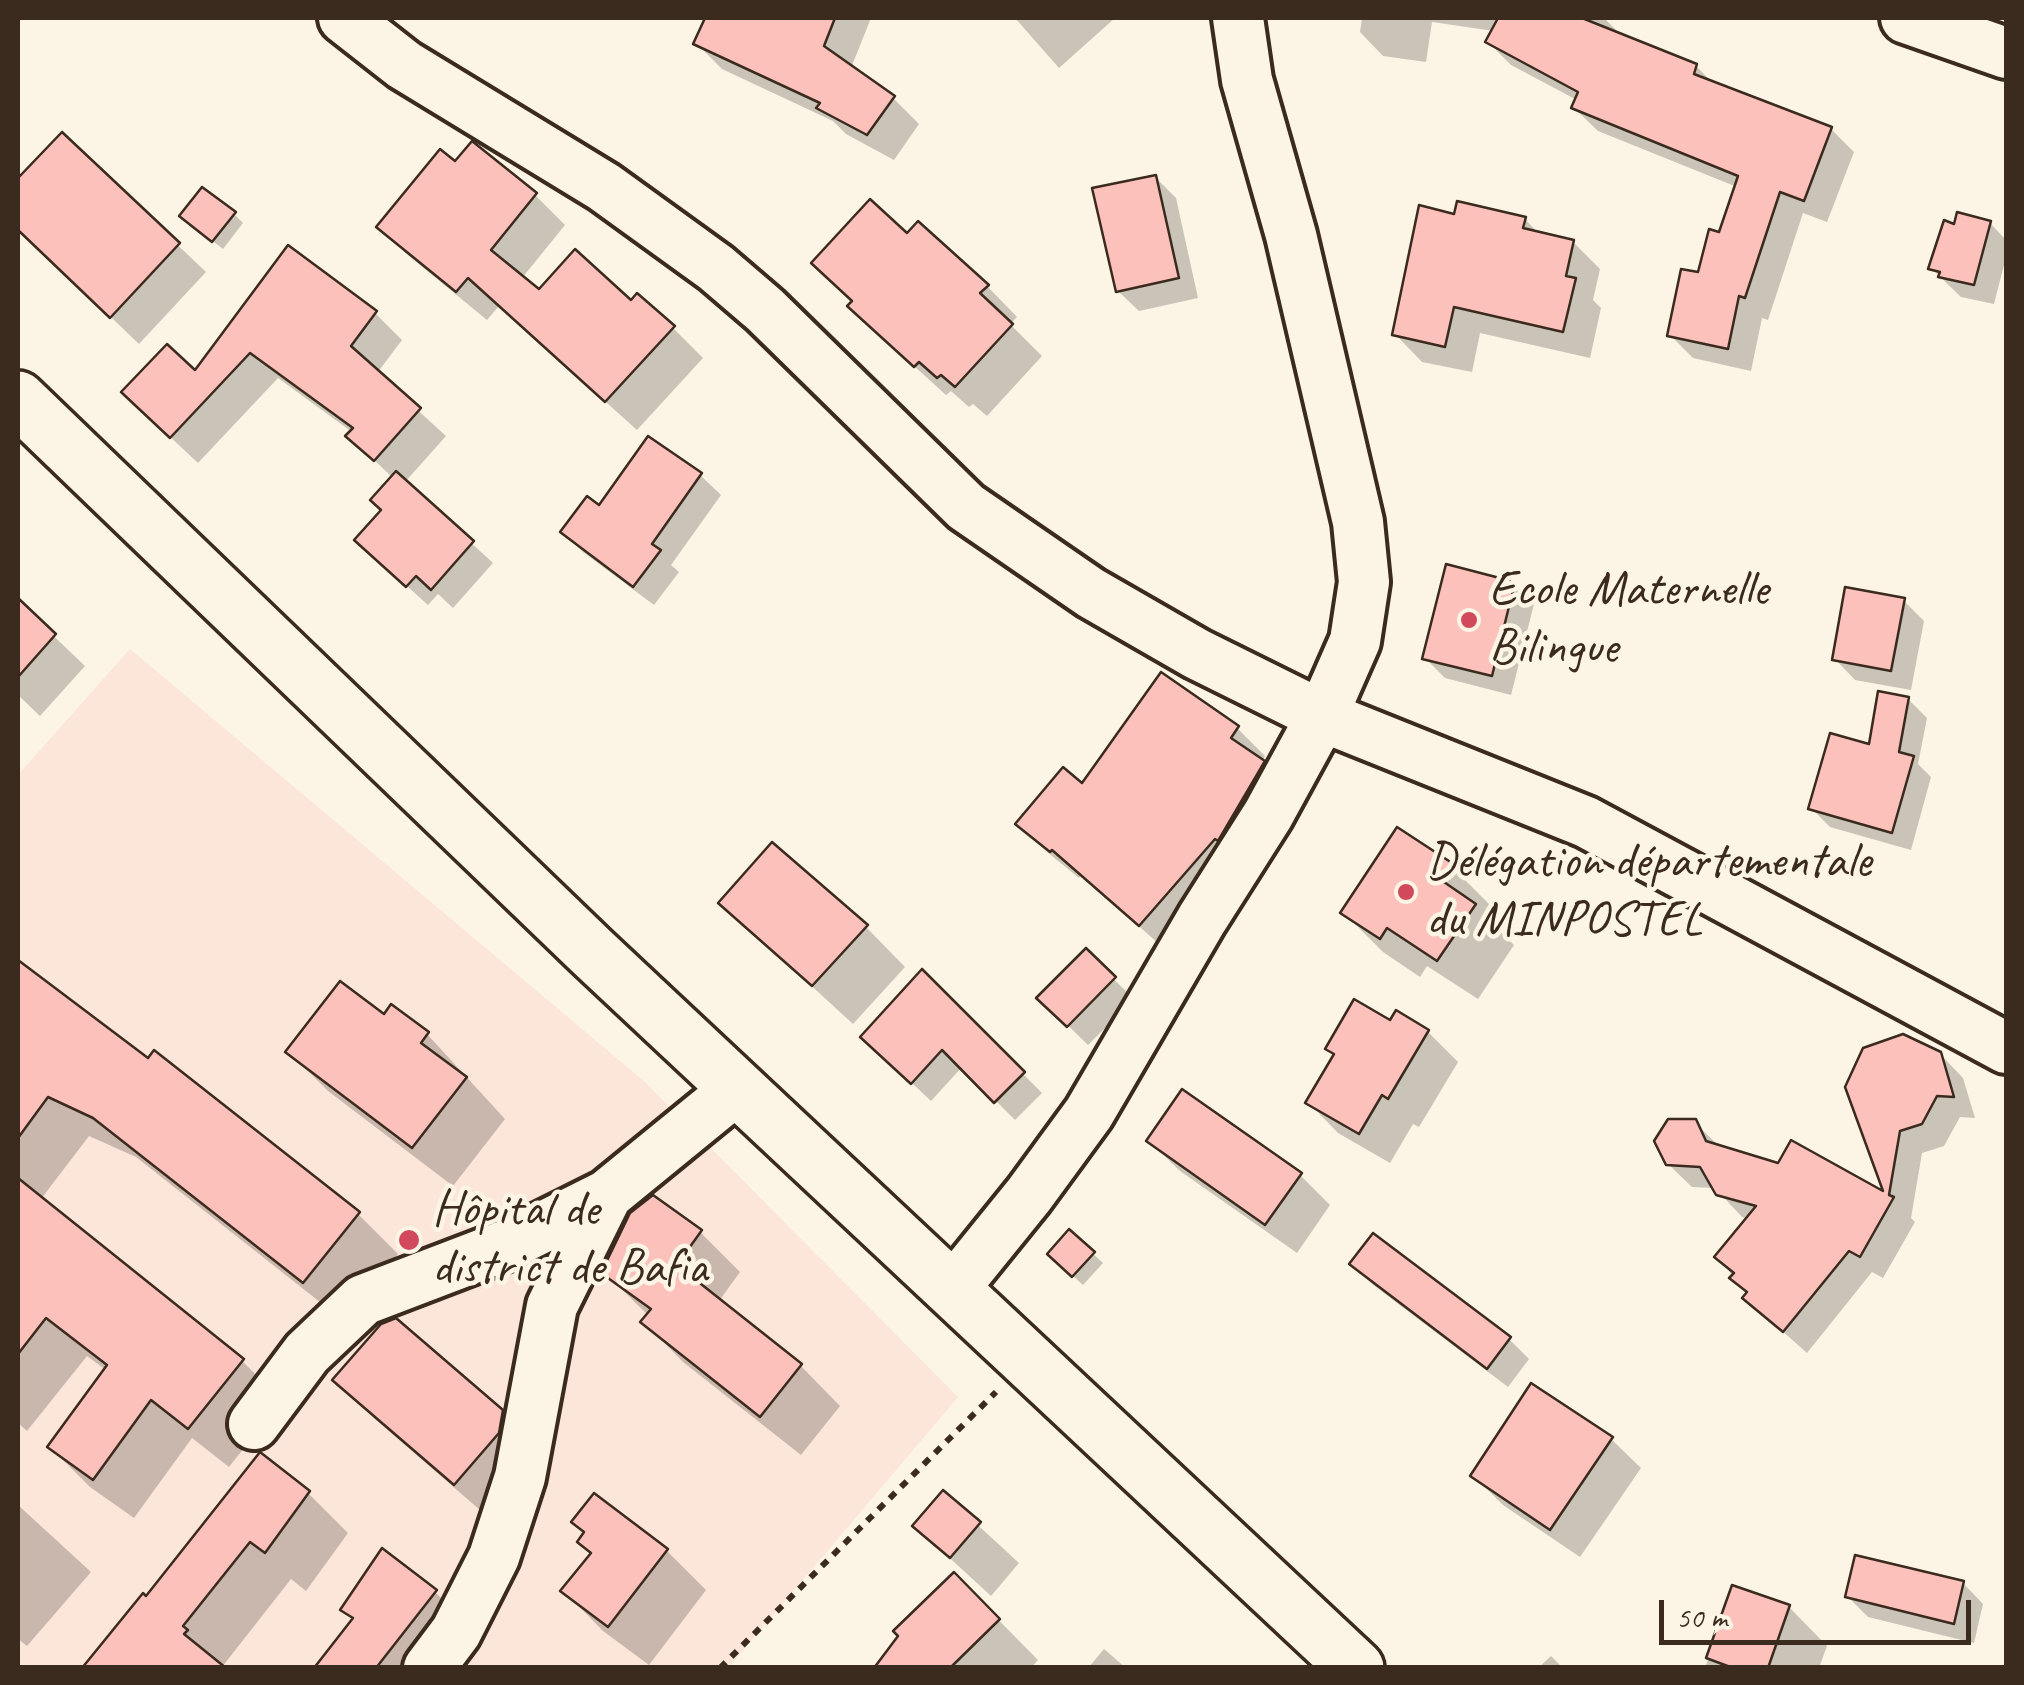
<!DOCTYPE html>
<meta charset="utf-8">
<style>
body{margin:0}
#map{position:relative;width:2024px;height:1685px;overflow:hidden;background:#fcf5e5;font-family:Caveat,sans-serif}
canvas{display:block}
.frame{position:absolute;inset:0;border:20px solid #3b2a1e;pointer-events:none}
.scale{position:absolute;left:1659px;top:1600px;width:312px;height:45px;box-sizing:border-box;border:5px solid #3b2a1e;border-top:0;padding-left:12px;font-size:30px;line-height:35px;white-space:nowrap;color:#3b2a1e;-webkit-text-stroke:8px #fcf5e5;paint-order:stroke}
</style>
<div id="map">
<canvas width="2024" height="1685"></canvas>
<div class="frame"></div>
<div class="scale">50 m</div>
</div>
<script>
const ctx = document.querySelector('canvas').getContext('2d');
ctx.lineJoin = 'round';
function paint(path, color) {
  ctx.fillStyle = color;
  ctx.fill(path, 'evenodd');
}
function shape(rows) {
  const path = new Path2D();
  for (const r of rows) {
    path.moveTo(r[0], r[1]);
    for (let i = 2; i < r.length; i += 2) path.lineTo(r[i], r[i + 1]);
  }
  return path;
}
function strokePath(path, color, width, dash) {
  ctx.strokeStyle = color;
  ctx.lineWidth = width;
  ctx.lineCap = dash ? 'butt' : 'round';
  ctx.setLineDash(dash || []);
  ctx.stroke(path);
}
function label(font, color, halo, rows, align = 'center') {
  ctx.font = font + ' Caveat,sans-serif';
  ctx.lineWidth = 9;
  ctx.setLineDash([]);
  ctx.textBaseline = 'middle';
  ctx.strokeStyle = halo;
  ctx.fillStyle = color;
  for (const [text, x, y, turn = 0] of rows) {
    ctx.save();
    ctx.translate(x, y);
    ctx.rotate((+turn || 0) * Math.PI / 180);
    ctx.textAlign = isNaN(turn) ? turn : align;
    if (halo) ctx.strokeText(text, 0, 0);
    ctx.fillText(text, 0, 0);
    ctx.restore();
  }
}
const built = shape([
 [130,649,645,1082,958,1397,729,1667,18,1668,18,775]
]);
const shadow = shape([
 [708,18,871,18,851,68,893,98,919,124,894,160,846,134,833,121,722,69,696,43],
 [1015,18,1115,18,1059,68],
 [1362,18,1604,18,1616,30,1614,33,1696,66,1714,84,1831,129,1854,152,1827,222,1803,213,1768,320,1762,318,1751,371,1693,358,1670,335,1721,235,1737,187,1598,131,1574,108,1577,100,1511,65,1488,42,1494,31,1432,22,1426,62,1383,56,1360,32],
 [62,135,206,272,139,344,18,228,18,182],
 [473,144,535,195,565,225,522,278,540,292,631,304,673,328,703,358,637,430,499,306,487,320,409,256,379,227,455,165],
 [1155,177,1176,198,1198,298,1139,311,1118,291],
 [234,214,243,223,223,249,192,225],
 [1456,217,1525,219,1540,235,1573,242,1600,269,1593,300,1601,308,1590,358,1480,333,1472,372,1422,362,1395,334],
 [1990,223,2006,240,2006,257,1994,304,1961,297,1931,268,1956,227],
 [908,236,987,286,1017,317,1010,324,1042,356,987,416,973,404,969,407,951,391,946,395,881,336],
 [288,249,375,313,402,340,377,373,446,436,405,482,493,563,453,608,438,594,428,605,378,560,384,510,393,478,349,436,352,432,278,378,198,463,151,419,195,374],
 [700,475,721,495,671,565,679,572,654,605,583,552,563,532,600,508],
 [1513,584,1534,604,1511,695,1445,678,1425,658],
 [1903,600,1924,621,1911,690,1855,680,1835,659],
 [18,602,85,666,40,716,18,695],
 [1908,699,1927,718,1918,764,1931,777,1911,850,1830,827,1811,808,1871,747],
 [1237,728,1265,756,1262,761,1291,790,1168,952,1081,875,1079,878,1046,851,1019,823,1083,787],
 [1450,865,1490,905,1484,915,1514,945,1478,999,1427,966,1420,977,1383,952,1343,912],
 [721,903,866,927,905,967,853,1024],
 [1086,952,1134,999,1088,1045,1040,998],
 [18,963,358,1214,398,1254,344,1321,136,1157,89,1136,41,1199,242,1361,282,1400,229,1467,192,1438,134,1518,90,1487,50,1447,106,1370,87,1356,27,1431,18,1423],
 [922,973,1042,1093,1015,1120,962,1067,931,1101,882,1055],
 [384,1018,427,1034,505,1119,453,1186,328,1091,288,1051],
 [1391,1023,1428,1032,1458,1062,1419,1127,1413,1124,1390,1163,1338,1133,1308,1102,1336,1056,1328,1049],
 [1940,1054,1963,1078,1975,1118,1960,1117,1944,1146,1922,1153,1911,1218,1915,1222,1883,1278,1872,1272,1807,1353,1745,1298,1748,1294,1717,1257,1748,1219,1742,1217,1715,1188,1692,1187,1668,1164,1694,1122,1718,1145,1888,1197,1848,1087],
 [1149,1141,1300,1175,1330,1205,1297,1253,1180,1171],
 [700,1232,740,1272,719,1301,801,1366,840,1406,801,1455,683,1362,644,1322,649,1316,604,1272],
 [1093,1254,1103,1263,1083,1285,1060,1264],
 [1352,1264,1509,1339,1529,1359,1508,1387,1372,1284],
 [335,1380,502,1412,542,1452,495,1523,375,1419],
 [1611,1439,1641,1468,1580,1557,1503,1505,1474,1476],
 [308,1493,348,1533,306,1591,291,1579,222,1667,91,1668,146,1599],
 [943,1493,1019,1563,991,1596,915,1526],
 [18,1505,91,1572,27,1646,18,1639],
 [383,1551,435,1592,475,1632,447,1668,317,1668,354,1621,343,1609],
 [667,1551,706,1590,649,1665,603,1631,564,1591],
 [954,1575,1038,1660,1031,1668,885,1668],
 [1963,1583,1983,1604,1974,1643,1868,1617,1847,1596],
 [1734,1588,1789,1607,1827,1646,1820,1665,1826,1668,1705,1668],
 [1104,1649,1126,1668,1088,1668],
 [1551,1656,1563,1668,1538,1668]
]);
const building = shape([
 [705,18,835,18,824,46,895,96,867,135,816,108,820,103,693,44,705,18],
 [1498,18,1582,18,1697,64,1694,74,1832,127,1804,201,1780,192,1745,298,1739,296,1728,349,1667,336,1681,269,1698,272,1709,229,1719,232,1738,176,1571,108,1578,92,1485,42,1498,18],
 [62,132,180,243,110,318,18,230,18,178,62,132],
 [472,141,537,193,491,250,539,289,575,249,631,300,637,293,675,326,605,402,468,278,456,292,376,227,440,149,455,161,472,141],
 [1156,175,1179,278,1116,292,1092,188,1156,175],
 [202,187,236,212,212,242,179,216,202,187],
 [870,199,907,233,918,221,989,285,980,293,1013,324,955,387,941,375,937,378,919,362,914,367,847,306,852,301,811,263,870,199],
 [1457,201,1526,217,1523,228,1574,240,1566,276,1576,278,1563,332,1454,307,1445,347,1392,335,1419,205,1454,214,1457,201],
 [1957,212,1991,221,1974,285,1938,277,1940,272,1928,269,1944,220,1954,224,1957,212],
 [288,245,377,311,351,346,421,408,374,461,345,436,353,428,250,353,170,438,121,392,167,344,195,370,288,245],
 [648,436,702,473,652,544,661,550,633,587,560,532,587,496,599,505,648,436],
 [396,471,474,541,431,590,416,576,406,587,354,540,381,510,370,500,396,471],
 [1446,564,1515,582,1492,676,1422,659,1446,564],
 [1845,587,1905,598,1891,671,1832,660,1845,587],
 [18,598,56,634,18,677,18,598],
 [1161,672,1239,726,1231,738,1265,761,1218,841,1215,839,1139,926,1052,850,1050,852,1015,824,1063,767,1082,783,1161,672],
 [1878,691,1909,697,1899,752,1914,756,1892,833,1808,809,1830,733,1869,744,1878,691],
 [1397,827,1452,863,1441,880,1476,904,1437,961,1387,928,1380,939,1340,913,1397,827],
 [772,842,868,925,812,986,718,903,772,842],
 [1086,948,1116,977,1067,1027,1036,998,1086,948],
 [18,960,148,1058,154,1050,360,1212,303,1283,93,1118,48,1097,18,1138,18,960],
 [922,969,1025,1072,994,1103,942,1050,911,1084,860,1037,922,969],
 [340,981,384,1014,391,1004,429,1032,421,1043,467,1077,412,1148,285,1052,340,981],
 [1354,999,1390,1020,1396,1010,1429,1030,1388,1099,1382,1095,1359,1134,1305,1103,1334,1054,1325,1049,1354,999],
 [1903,1034,1941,1052,1954,1097,1937,1096,1922,1124,1900,1131,1889,1195,1894,1197,1860,1257,1849,1251,1783,1332,1742,1298,1747,1292,1729,1278,1734,1273,1714,1257,1756,1206,1716,1195,1700,1167,1666,1165,1654,1141,1668,1119,1696,1119,1706,1141,1778,1163,1791,1140,1883,1191,1845,1087,1863,1048,1903,1034],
 [1182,1089,1302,1173,1265,1225,1146,1141,1182,1089],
 [18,1178,244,1359,188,1429,151,1400,93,1480,47,1447,107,1365,46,1318,18,1354,18,1178],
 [653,1195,702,1230,677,1265,802,1364,760,1417,640,1322,651,1309,601,1273,630,1213,653,1195],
 [1069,1229,1095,1252,1072,1277,1047,1254,1069,1229],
 [1373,1233,1511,1337,1487,1369,1349,1264,1373,1233],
 [396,1318,503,1410,499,1433,454,1485,332,1380,381,1324,396,1318],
 [1531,1383,1613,1437,1550,1530,1470,1476,1531,1383],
 [260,1452,310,1491,265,1553,250,1542,183,1626,188,1630,184,1634,226,1668,82,1668,143,1593,146,1596,260,1452],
 [943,1490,981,1522,950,1558,912,1526,943,1490],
 [594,1493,668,1549,608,1627,560,1591,591,1553,577,1542,584,1532,571,1522,594,1493],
 [382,1548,437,1590,376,1668,314,1668,353,1618,340,1610,382,1548],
 [1855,1555,1964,1581,1954,1624,1845,1597,1855,1555],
 [954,1572,1000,1619,950,1668,874,1668,898,1636,893,1631,954,1572],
 [1732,1585,1790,1605,1768,1668,1733,1668,1706,1658,1732,1585]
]);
const path = shape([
 [720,1668,996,1392]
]);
const street = shape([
 [344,18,404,65,604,187,716,268,765,310,966,507,1091,593,1197,654,1322,716,1586,822,2006,1048],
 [1906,18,2006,53],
 [953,1289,1029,1195,1089,1113,1202,919,1268,815,1322,716,1355,641,1364,582,1358,522,1291,235,1247,80,1238,18],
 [254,1424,307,1353,363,1300,507,1245,607,1195],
 [429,1668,456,1632,494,1557,520,1477,552,1306,607,1195,738,1088]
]);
const secondary = shape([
 [18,399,592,952,1356,1668]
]);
const markers = [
 [1469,620,10,"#d1495b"],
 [1406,892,10,"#d1495b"],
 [409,1240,12,"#d1495b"]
];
const poiNames = [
 ["Ecole Maternelle",1489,591],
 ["Bilingue",1489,649],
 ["Délégation départementale",1426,863],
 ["du MINPOSTEL",1426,921],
 ["Hôpital de",432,1211],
 ["district de Bafia",432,1269]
];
paint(built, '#fce5d9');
paint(shadow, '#0003');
paint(building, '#fdc1bc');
strokePath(building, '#3b2a1e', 2.5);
strokePath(street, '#3b2a1e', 58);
strokePath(secondary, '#3b2a1e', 62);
strokePath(path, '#3b2a1e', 6, [8, 8]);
strokePath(street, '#fcf5e5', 50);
strokePath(secondary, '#fcf5e5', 55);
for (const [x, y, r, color] of markers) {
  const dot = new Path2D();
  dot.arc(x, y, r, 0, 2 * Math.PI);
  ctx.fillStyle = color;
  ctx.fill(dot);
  strokePath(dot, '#fcf5e5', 4);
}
label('50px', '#3b2a1e', '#fcf5e5', poiNames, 'left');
</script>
